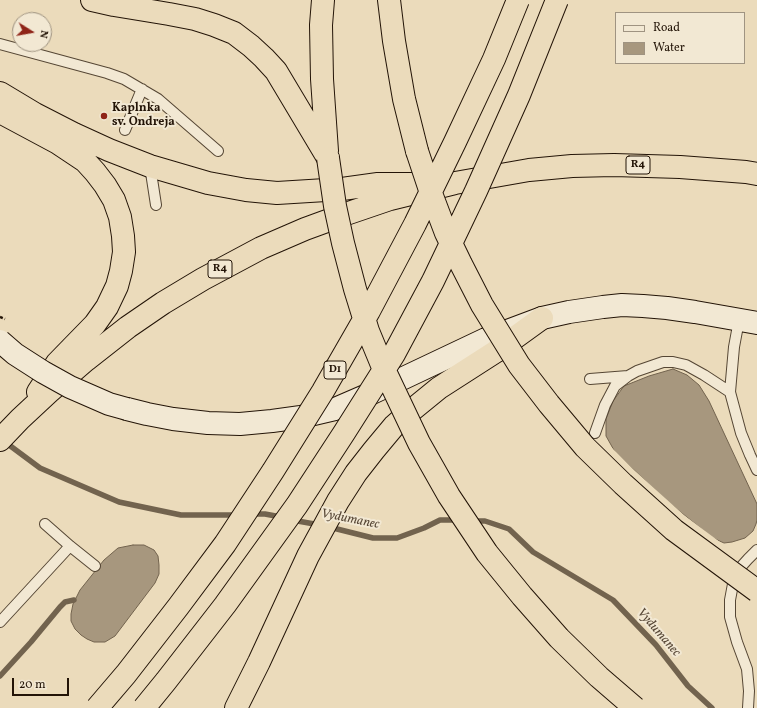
<!DOCTYPE html>
<style>
body{margin:0}
#map{position:relative;width:757px;height:708px;overflow:hidden;background:#ebdbbb;font-family:Vollkorn,serif}
canvas{display:block}
.legend{position:absolute;left:615px;top:12px;width:130px;height:52px;box-sizing:border-box;background:#f2e8d3;border:1px solid #9f9381;margin:0;padding:5px 7px;list-style:none;font-size:12px;color:#231407}
.legend li{display:flex;align-items:center;gap:8px;height:20px}
.legend b{width:20px;border:1px solid #9f9381}
.north{position:absolute;left:12px;top:12px;width:40px;height:40px;box-sizing:border-box;background:#f2e8d3;border:1px solid #9f9381;border-radius:50%;rotate:101deg;font-size:11px;font-weight:700;line-height:16px;text-align:center;color:#231407}
.north::after{content:'';display:block;margin:auto;width:14px;height:18px;background:#8f2418;clip-path:polygon(50% 0,100% 100%,50% 72%,0 100%)}
.scale{position:absolute;left:12px;top:678px;width:57px;height:18px;box-sizing:border-box;border:2px solid #231407;border-top:0;padding-left:5px;font-size:12px;line-height:14px;white-space:nowrap;color:#231407;-webkit-text-stroke:3px #f2e8d3;paint-order:stroke}
</style>
<div id="map">
<canvas width="757" height="708"></canvas>
<ul class="legend">
<li><b style="height:5px;background:#f2e8d3"></b>Road</li>
<li><b style="height:11px;background:#a7977e"></b>Water</li>
</ul>
<div class="north">N</div>
<div class="scale">20 m</div>
</div>
<script>
const ctx = document.querySelector('canvas').getContext('2d');
ctx.lineJoin = 'round';
function paint(path, color) {
  ctx.fillStyle = color;
  ctx.fill(path, 'evenodd');
}
function shape(rows) {
  const path = new Path2D();
  for (const r of rows) {
    path.moveTo(r[0], r[1]);
    for (let i = 2; i < r.length; i += 2) path.lineTo(r[i], r[i + 1]);
  }
  return path;
}
function strokePath(path, color, width, dash) {
  ctx.strokeStyle = color;
  ctx.lineWidth = width;
  ctx.lineCap = dash ? 'butt' : 'round';
  ctx.setLineDash(dash || []);
  ctx.stroke(path);
}
function label(font, color, halo, rows, align = 'center') {
  ctx.font = font + ' Vollkorn,serif';
  ctx.lineWidth = 4;
  ctx.setLineDash([]);
  ctx.textBaseline = 'middle';
  ctx.strokeStyle = halo;
  ctx.fillStyle = color;
  for (const [text, x, y, turn = 0] of rows) {
    ctx.save();
    ctx.translate(x, y);
    ctx.rotate((+turn || 0) * Math.PI / 180);
    ctx.textAlign = isNaN(turn) ? turn : align;
    if (halo) ctx.strokeText(text, 0, 0);
    ctx.fillText(text, 0, 0);
    ctx.restore();
  }
}
const water = shape([
 [673,369,687,375,699,385,709,401,757,504,757,520,756,524,753,531,745,538,732,542,724,543,713,538,668,502,615,452,606,436,606,419,613,401,624,386,649,376,673,369],
 [133,545,144,545,154,550,158,556,159,565,159,574,155,583,115,636,105,642,94,642,87,639,81,635,75,629,71,621,71,614,73,604,80,590,104,560,118,548,133,545]
]);
const pier = shape([
 [608,444,635,471,685,516,724,545,711,540,666,504,614,453]
]);
const stream = shape([
 [5,442,40,468,119,502,181,515,237,515],
 [250,514,265,514,281,517],
 [292,520,320,525],
 [472,521,485,521,509,529,533,552,613,600,656,645,688,686,712,708],
 [329,527,373,538,397,538,424,528,440,520,459,520],
 [0,676,31,642,60,607,65,602,74,600]
]);
const path = shape([
 [0,317,5,319]
]);
const lane = shape([
 [0,44,107,73,124,79,158,99,218,151],
 [125,130,142,89],
 [150,166,156,205],
 [739,320,734,347,730,392,741,433,750,455,757,470],
 [590,379,628,376],
 [595,433,605,405,615,386,628,376,637,371,663,362,673,362,686,365,704,375,730,392],
 [45,524,70,546,95,566],
 [0,622,70,546],
 [748,708,749,691,747,669,737,642,730,617,730,600,733,584,739,569,748,559,757,550]
]);
const secondary = shape([
 [127,409,147,414,173,419,208,423,240,424,272,421,301,417,335,409,372,393,486,339,542,318,569,312,603,307,622,305,643,306,667,308,695,312,757,323]
]);
const highway = shape([
 [92,0,114,5,169,14,195,19,214,25,234,33,251,46,264,58,276,71,328,158],
 [323,0,321,25,322,79,327,151],
 [389,0,394,41,404,99,417,151],
 [0,93,35,114,74,134,109,150,150,166,208,183,246,190,277,193,342,189,378,184,416,184],
 [0,112,58,143,85,161,95,172,105,185,114,200,120,217,123,236,124,252,121,271,117,286,107,307,95,324,57,363,38,392],
 [0,440,20,419,49,392,86,360,128,327,163,303,203,279,261,248,305,229,346,214,390,199,455,183,529,170,572,166,614,165,680,167,746,172,757,174],
 [236,708,259,662,308,556,338,501,356,473,374,450,394,426,412,410,439,388,495,352,542,318]
]);
const secondaryBridge = shape([
 [0,341,15,354,43,372,70,387,109,404,127,409]
]);
const highwayBridge = shape([
 [417,151,432,196,446,233,461,264,482,305,519,365,549,404,585,447,623,484,674,530,757,591],
 [328,158,335,206,343,243,355,289,368,331,382,365,419,443,449,496,487,553,522,596,559,638,599,677,635,708],
 [97,708,126,674,178,607,225,544,273,471,323,391,369,311,415,224,455,142,494,59,518,0],
 [144,708,166,681,225,605,297,505,344,433,394,354,433,281,476,191,519,95,557,0]
]);
const markers = [
 [104,116,4,"#8f2418"]
];
const shields = [
 [638,165,24],
 [220,269,24],
 [335,370,22]
];
const shieldNames = [
 ["R4",638,165],
 ["R4",220,269],
 ["D1",335,370]
];
const poiNames = [
 ["Kaplnka",112,109],
 ["sv. Ondreja",112,123]
];
const waterNames = [
 ["Vydumanec",350,520,11],
 ["Vydumanec",658,633,49]
];
paint(water, '#a7977e');
strokePath(water, '#72634e', 1);
paint(pier, '#ebdbbb');
strokePath(stream, '#72634e', 5.5);
strokePath(lane, '#554634', 12);
strokePath(secondary, '#231407', 24);
strokePath(highway, '#231407', 24);
strokePath(path, '#231407', 2.5, [3, 2]);
strokePath(lane, '#f2e8d3', 10);
strokePath(secondary, '#f2e8d3', 22);
strokePath(highway, '#ebdbbb', 22);
strokePath(secondaryBridge, '#231407', 24, []);
strokePath(highwayBridge, '#231407', 24, []);
strokePath(secondaryBridge, '#f2e8d3', 22);
strokePath(highwayBridge, '#ebdbbb', 22);
for (const [x, y, r, color] of markers) {
  const dot = new Path2D();
  dot.arc(x, y, r, 0, 2 * Math.PI);
  ctx.fillStyle = color;
  ctx.fill(dot);
  strokePath(dot, '#f2e8d3', 1.5);
}
for (const [x, y, w] of shields) {
  const box = new Path2D();
  box.roundRect(x - w / 2, y - 9, w, 18, 3);
  ctx.fillStyle = '#f2e8d3';
  ctx.fill(box);
  strokePath(box, '#231407', 1);
}
label('bold 11px', '#231407', null, shieldNames);
label('bold 12px', '#231407', '#f2e8d3', poiNames, 'left');
label('italic 13px', '#584837', '#f2e8d3', waterNames);
</script>
